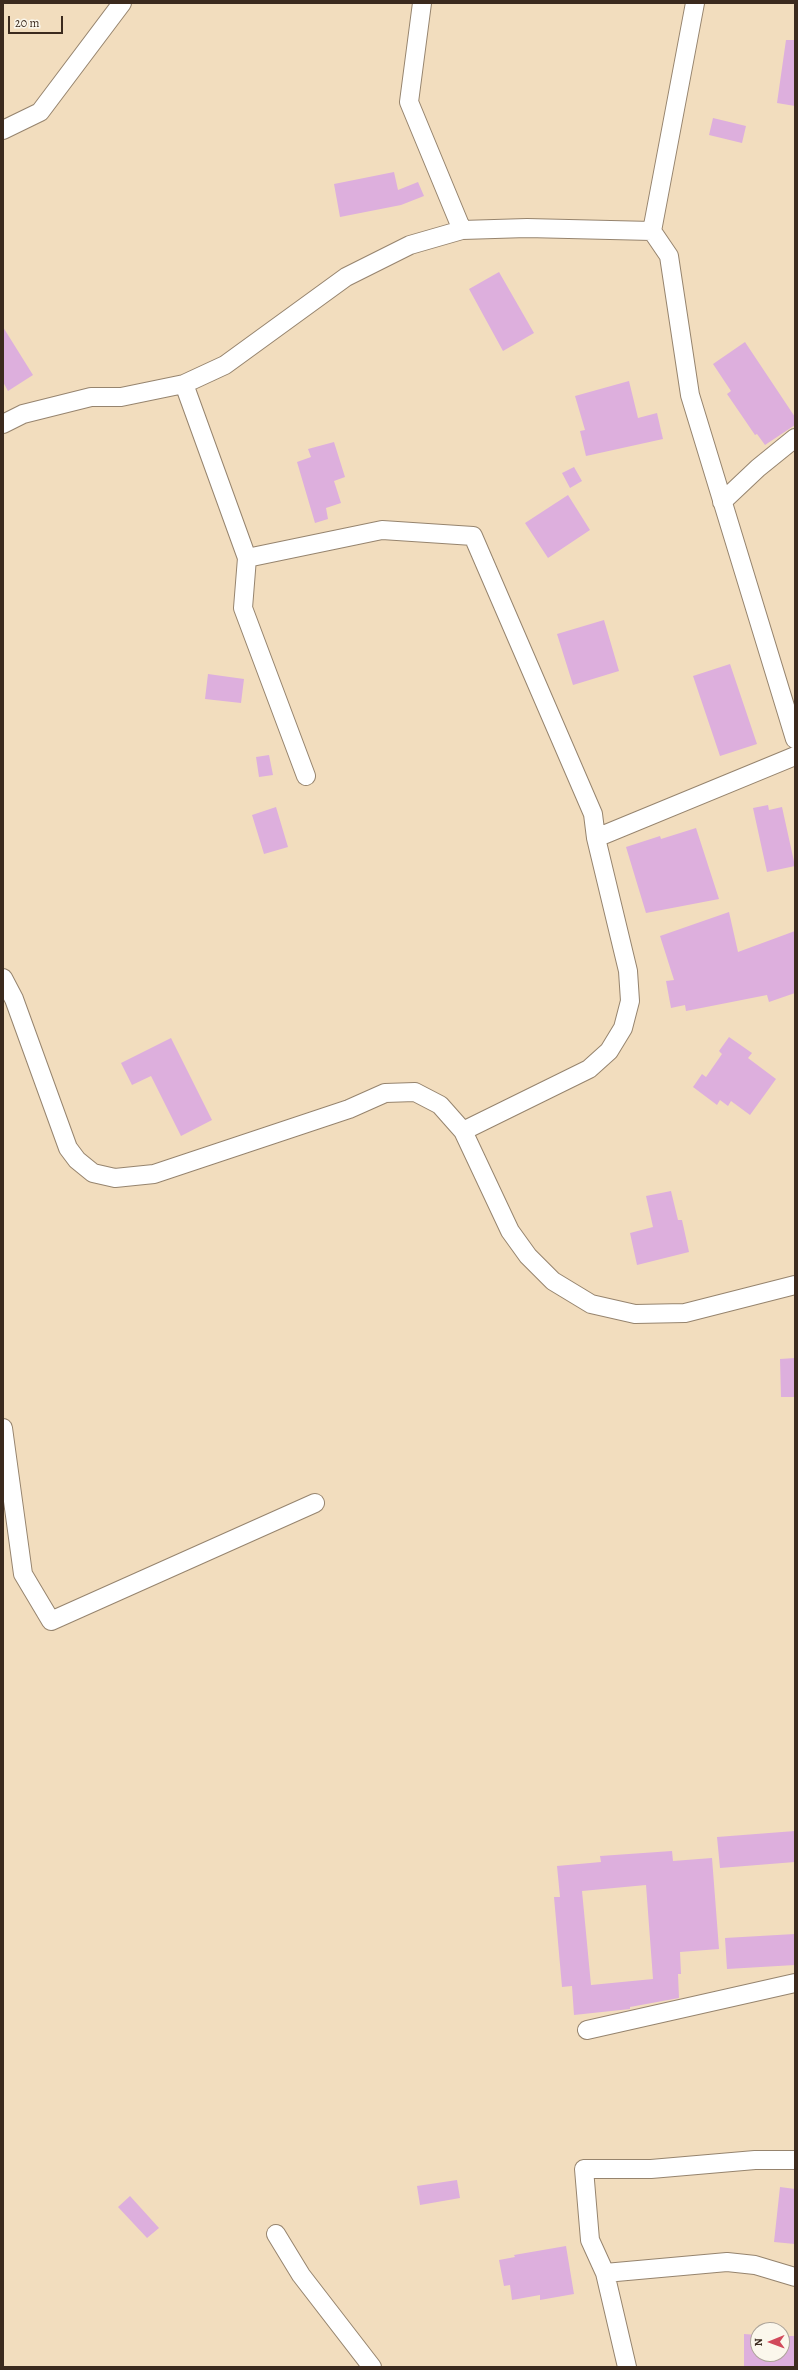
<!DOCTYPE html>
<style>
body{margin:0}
#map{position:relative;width:798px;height:2370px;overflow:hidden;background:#f2ddbe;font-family:Alegreya,serif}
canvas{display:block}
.frame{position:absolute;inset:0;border:4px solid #3b2a1e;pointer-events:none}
.north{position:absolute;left:750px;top:2322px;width:40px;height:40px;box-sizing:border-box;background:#fbf7ec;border:1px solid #aea59a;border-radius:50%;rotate:269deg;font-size:11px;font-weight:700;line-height:16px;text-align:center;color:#3b2a1e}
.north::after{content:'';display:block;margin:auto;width:14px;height:18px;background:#d1495b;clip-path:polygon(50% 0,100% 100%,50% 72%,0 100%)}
.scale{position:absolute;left:8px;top:16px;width:55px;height:18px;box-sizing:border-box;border:2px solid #3b2a1e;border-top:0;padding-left:5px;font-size:12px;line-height:14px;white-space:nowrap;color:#3b2a1e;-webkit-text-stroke:3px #fbf7ec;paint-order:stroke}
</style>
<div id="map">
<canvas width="798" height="2370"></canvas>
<div class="frame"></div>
<div class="north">N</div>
<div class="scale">20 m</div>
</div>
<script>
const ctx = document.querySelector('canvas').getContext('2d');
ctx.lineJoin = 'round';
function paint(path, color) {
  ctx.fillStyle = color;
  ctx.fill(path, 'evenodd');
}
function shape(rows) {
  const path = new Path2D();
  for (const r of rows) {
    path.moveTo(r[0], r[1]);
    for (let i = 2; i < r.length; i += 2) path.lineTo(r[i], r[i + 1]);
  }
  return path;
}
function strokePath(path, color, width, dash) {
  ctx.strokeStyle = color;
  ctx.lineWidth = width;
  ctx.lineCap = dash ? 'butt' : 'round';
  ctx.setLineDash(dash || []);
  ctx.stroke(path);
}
const building = shape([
 [786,40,795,40,795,106,777,103],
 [713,118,746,126,742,143,709,135],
 [394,172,398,190,418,182,424,196,401,205,340,217,334,184],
 [499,272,534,333,503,351,469,289],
 [3,327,33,375,8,391,3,382],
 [745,342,795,417,795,425,765,445,757,434,755,435,727,394,731,391,713,364],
 [629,381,638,418,657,413,663,439,586,456,580,431,585,430,575,396],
 [334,442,345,477,334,481,341,503,326,508,328,519,315,523,297,462,311,457,308,449],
 [574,467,582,481,570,488,562,473],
 [568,495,590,530,548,558,525,523],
 [604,620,619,671,573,685,557,634],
 [730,664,757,744,720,756,693,676],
 [208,674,244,679,241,703,205,699],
 [269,755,273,775,259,777,256,757],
 [768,805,769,810,782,807,795,866,767,872,753,808],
 [276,807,288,847,264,854,252,815],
 [696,828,719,899,646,913,626,847,660,836,661,839],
 [729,912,738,952,795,931,795,993,769,1002,767,995,686,1011,685,1005,671,1008,666,981,674,980,660,936],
 [729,1037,752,1053,748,1058,776,1079,750,1115,731,1101,728,1106,720,1100,717,1105,693,1087,702,1074,706,1077,722,1054,719,1051],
 [171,1038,212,1120,181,1136,151,1076,132,1085,121,1063],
 [671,1191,678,1220,682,1220,689,1252,637,1265,630,1233,653,1227,646,1196],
 [795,1358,795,1397,781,1397,780,1359],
 [795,1831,795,1862,720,1868,717,1837],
 [672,1851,673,1861,712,1858,719,1949,680,1952,681,1974,678,1974,679,1998,630,2007,630,2009,574,2015,572,1986,562,1987,554,1897,560,1897,557,1866,601,1862,600,1856],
 [646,1885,653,1979,591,1985,582,1891],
 [795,1934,795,1965,727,1969,725,1938],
 [457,2180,460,2198,420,2205,417,2186],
 [780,2187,795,2189,795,2244,774,2242],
 [130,2196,159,2228,147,2238,118,2207],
 [566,2246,574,2294,540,2300,540,2295,512,2300,510,2285,504,2286,499,2260,515,2257,514,2255],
 [744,2334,758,2335,758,2354,782,2354,782,2336,795,2336,795,2367,744,2367]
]);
const street = shape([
 [422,3,409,102,462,230],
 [695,3,652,231,669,256,690,395,795,739],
 [3,130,40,112,122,3],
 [184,384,247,558,243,608,306,776],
 [3,424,23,414,91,397,121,397,184,384,225,365,346,277,410,245,462,230,527,228,652,231],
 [722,502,758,468,795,438],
 [247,558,382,530,473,536,593,814,596,838,628,971,630,1001,623,1028,609,1051,589,1069,463,1131],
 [596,838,795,756],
 [3,978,14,999,68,1148,77,1160,93,1173,115,1178,154,1174,349,1109,385,1093,415,1092,440,1105,463,1131,510,1231,528,1256,553,1281,591,1304,635,1314,685,1313,795,1285],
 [3,1428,23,1574,51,1621,315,1503],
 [587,2030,795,1983],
 [276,2234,301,2275,372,2367],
 [605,2273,727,2262,755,2265,795,2277],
 [627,2367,605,2273,590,2240,584,2169,651,2169,755,2160,795,2160]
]);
paint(building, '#ddafdd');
strokePath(street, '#96846e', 20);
strokePath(street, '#fff', 18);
</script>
